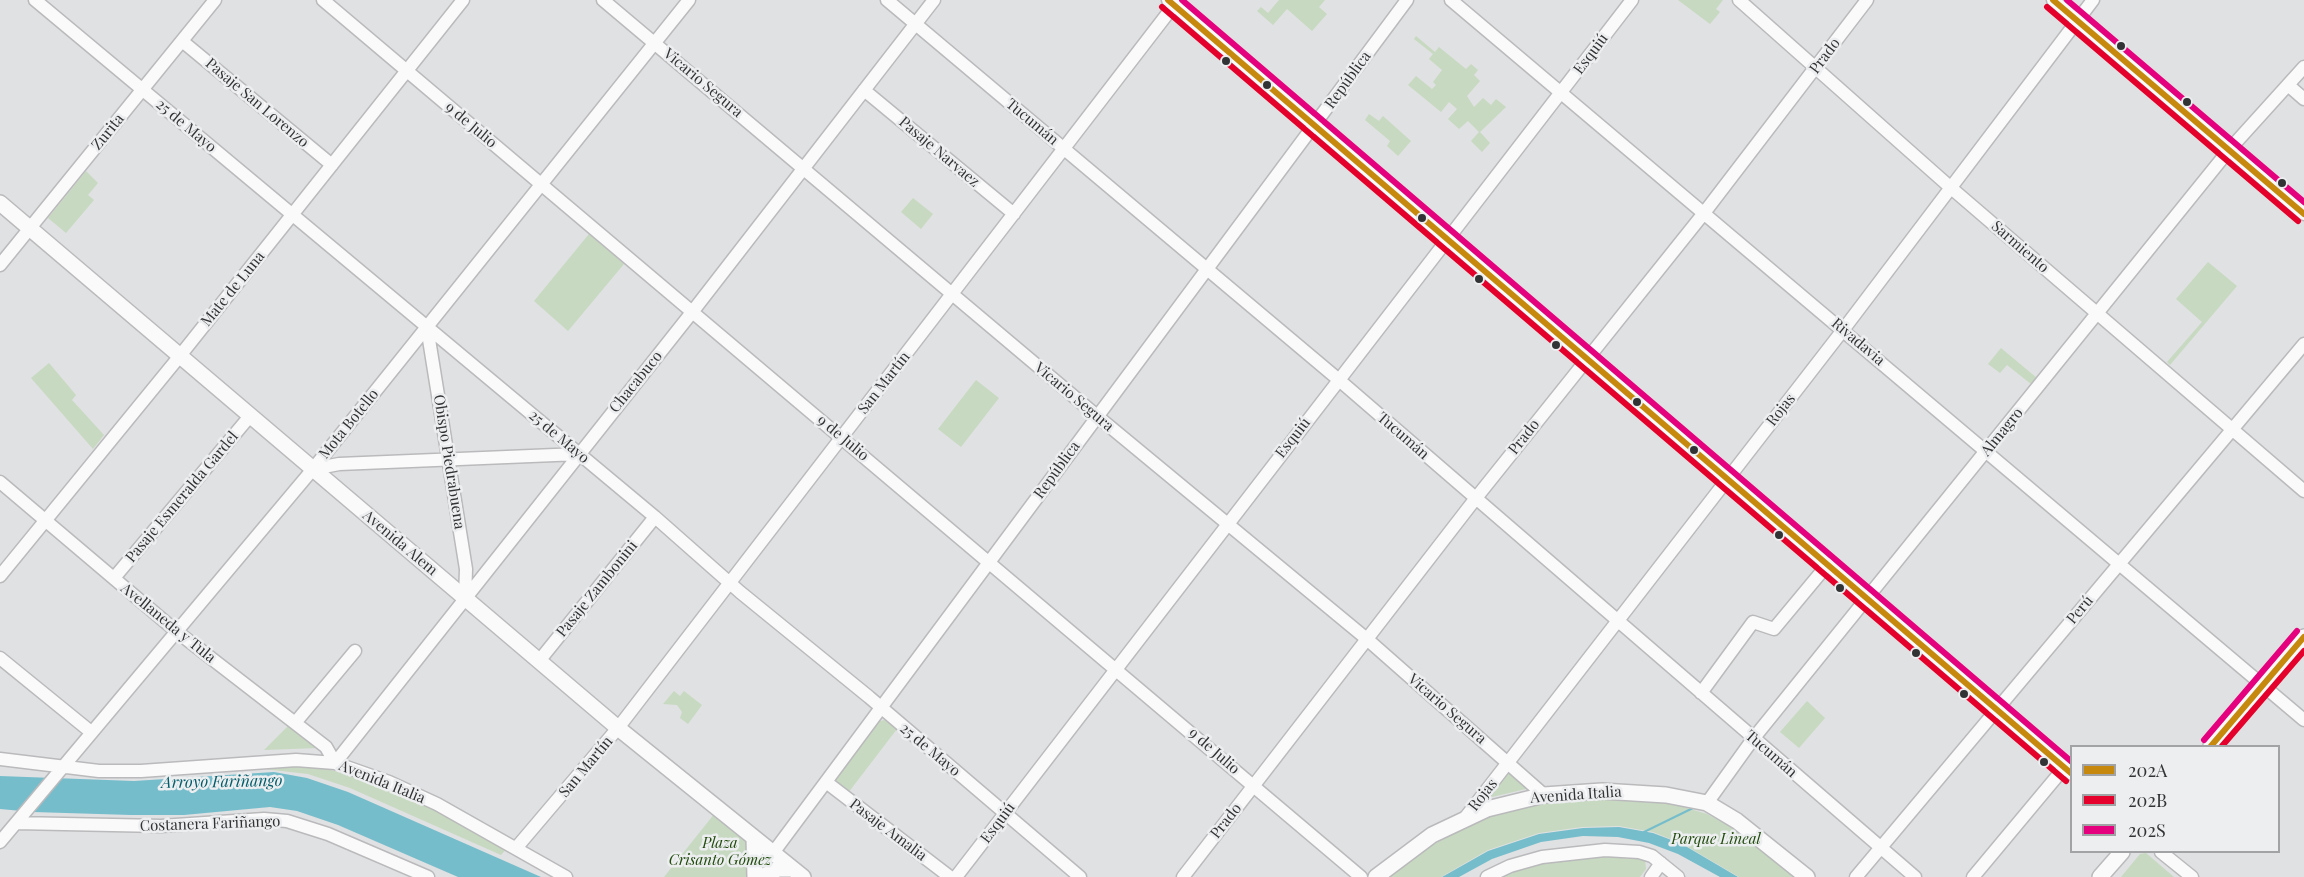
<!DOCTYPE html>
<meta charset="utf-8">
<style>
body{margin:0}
#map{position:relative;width:2304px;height:877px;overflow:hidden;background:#e0e1e2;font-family:"Playfair Display",serif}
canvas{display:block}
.legend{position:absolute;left:2070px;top:745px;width:210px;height:108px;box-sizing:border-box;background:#eceef0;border:2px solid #a2a3a5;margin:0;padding:8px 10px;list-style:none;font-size:18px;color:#323334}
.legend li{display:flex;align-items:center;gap:12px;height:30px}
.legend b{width:30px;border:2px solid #a2a3a5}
</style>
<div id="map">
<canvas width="2304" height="877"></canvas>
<ul class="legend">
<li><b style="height:8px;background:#c6890d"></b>202A</li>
<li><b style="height:8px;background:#e4002b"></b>202B</li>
<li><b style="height:8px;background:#e5007d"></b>202S</li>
</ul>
</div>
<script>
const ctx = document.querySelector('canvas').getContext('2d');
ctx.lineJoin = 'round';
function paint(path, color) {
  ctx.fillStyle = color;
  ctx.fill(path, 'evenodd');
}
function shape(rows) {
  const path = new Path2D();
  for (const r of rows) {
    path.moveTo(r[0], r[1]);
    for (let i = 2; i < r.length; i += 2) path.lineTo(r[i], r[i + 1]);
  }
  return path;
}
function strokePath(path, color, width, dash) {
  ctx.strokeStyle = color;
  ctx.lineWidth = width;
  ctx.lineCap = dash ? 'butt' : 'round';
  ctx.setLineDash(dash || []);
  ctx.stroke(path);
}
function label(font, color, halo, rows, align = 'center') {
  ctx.font = font + ' "Playfair Display",serif';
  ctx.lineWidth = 5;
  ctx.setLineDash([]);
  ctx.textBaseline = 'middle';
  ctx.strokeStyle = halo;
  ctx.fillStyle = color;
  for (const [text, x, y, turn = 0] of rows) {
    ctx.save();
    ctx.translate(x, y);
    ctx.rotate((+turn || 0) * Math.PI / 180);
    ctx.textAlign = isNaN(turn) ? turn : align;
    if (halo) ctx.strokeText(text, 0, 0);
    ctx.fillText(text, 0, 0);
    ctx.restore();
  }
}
const green = shape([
 [1279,0,1325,0,1319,7,1327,14,1312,31,1287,9,1273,25,1257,11,1261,7,1268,13],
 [1678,0,1723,0,1716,9,1720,12,1710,24],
 [1416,36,1435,52,1439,47,1466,69,1471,64,1478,70,1474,75,1480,81,1467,96,1474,107,1483,98,1491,105,1496,99,1506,107,1480,132,1490,143,1482,152,1471,141,1479,132,1468,121,1459,129,1448,119,1457,109,1449,102,1441,112,1408,85,1416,76,1432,89,1436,85,1433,82,1442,70,1429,59,1433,54,1414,39],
 [1369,114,1379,121,1383,116,1411,141,1398,156,1387,146,1390,141,1365,120],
 [86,171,98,183,88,195,94,200,66,233,48,218],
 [913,198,933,214,921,229,901,212],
 [589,234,624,264,568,331,534,301],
 [2208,262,2237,286,2170,365,2167,362,2202,322,2176,299],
 [2001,348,2037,378,2031,384,2007,365,2000,373,1988,364],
 [49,363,76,395,72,400,104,435,93,449,31,378],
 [976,380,999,398,961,447,938,429],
 [674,691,680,696,684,691,702,705,688,724,680,718,682,712,677,705,663,704],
 [1807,701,1825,718,1799,748,1780,732],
 [884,720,897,729,848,793,836,784,836,778,877,722],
 [288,726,318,748,264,750],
 [294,765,314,766,351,775,456,819,507,848,501,855,350,788,308,774,255,768],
 [1509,771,1526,786,1526,789,1492,797,1490,795],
 [1598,797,1663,801,1707,814,1748,836,1796,877,1739,877,1683,844,1653,832,1619,826,1582,827,1539,833,1488,850,1441,877,1390,877,1427,848,1479,820,1535,803],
 [715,813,749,844,750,873,747,877,664,877],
 [2146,853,2174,877,2121,877,2140,854],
 [1593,856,1645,859,1646,869,1640,877,1498,877,1554,859]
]);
const water = shape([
 [274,772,307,778,348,792,541,877,458,877,338,825,297,811,270,807,184,815,131,815,33,812,0,809,0,776,134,781],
 [1619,827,1653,833,1682,844,1738,877,1720,877,1678,854,1649,843,1618,837,1583,836,1541,842,1492,859,1459,877,1442,877,1488,851,1539,834,1583,828]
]);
const stream = shape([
 [1644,832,1693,808]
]);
const minor = shape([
 [35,0,655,517,740,592,869,697,1080,877],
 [323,0,1361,877],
 [603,0,1097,416,1368,640,1544,795],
 [887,0,1339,380,1915,877],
 [1168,0,2072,774],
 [1451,0,2304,720],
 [1739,0,1950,187,2304,491],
 [2053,0,2304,214],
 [182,41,332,165],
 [2288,85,2304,99],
 [864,90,1014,214],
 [0,265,215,0],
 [427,327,466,569,465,598],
 [313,469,339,464,579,454],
 [0,482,176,631,326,747,335,763,693,311,934,0],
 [0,576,179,357,463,0],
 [114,578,250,416],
 [0,658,91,732],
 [539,661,655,517],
 [1701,693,1753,622,1774,629,1828,564],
 [295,723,355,651],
 [0,759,99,771,141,771,296,760,335,763,389,782,437,804,566,877],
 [826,782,950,877],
 [1707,803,1753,739,2229,150,2304,67],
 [1465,818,1843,330,2093,0],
 [16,823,161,826,264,819,287,821,328,834,428,877],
 [0,842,313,469,689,0],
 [517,847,618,728,1178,0],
 [2161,852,2192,877],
 [773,853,1407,0],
 [956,877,1632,0],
 [1183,877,1476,498,1704,213,1867,0],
 [1487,877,1510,866,1542,857,1605,850,1639,852,1652,856,1678,877],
 [1651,877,1661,863],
 [1856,877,2304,344],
 [1973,877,2064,768]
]);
const major = shape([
 [0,203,618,728,803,877],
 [2211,746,2304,637],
 [754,838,755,877],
 [762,877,778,869,793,869],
 [1376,877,1432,835,1487,809,1544,795,1602,791,1666,795,1707,803,1737,821,1807,877],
 [2100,877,2122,852]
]);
const bus1 = shape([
 [1168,0,2072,774],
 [2053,0,2304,214],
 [2211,746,2304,637]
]);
const bus2 = shape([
 [1162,7,2066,781],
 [2047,7,2298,221],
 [2222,746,2304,651]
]);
const bus3 = shape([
 [1182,0,2072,762],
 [2067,0,2304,202],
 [2204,740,2297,631]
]);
const markers = [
 [2121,46,5,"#323334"],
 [1226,61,5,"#323334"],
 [1267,85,5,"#323334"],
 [2187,102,5,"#323334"],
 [2282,183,5,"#323334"],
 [1422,218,5,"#323334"],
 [1479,279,5,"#323334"],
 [1556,345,5,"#323334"],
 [1637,402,5,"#323334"],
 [1694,450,5,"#323334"],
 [1779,535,5,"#323334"],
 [1840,588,5,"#323334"],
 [1916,653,5,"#323334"],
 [1964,694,5,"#323334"],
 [2044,762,5,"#323334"]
];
const streetNames = [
 ["Esquiú",1591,54,-53],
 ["Prado",1825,56,-53],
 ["República",1348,80,-54],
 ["Vicario Segura",703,83,40],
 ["Pasaje San Lorenzo",257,103,40],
 ["Tucumán",1032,122,40],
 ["9 de Julio",471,125,40],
 ["25 de Mayo",186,126,40],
 ["Zurita",108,132,-51],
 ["Pasaje Narvaez",939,152,40],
 ["Sarmiento",2020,247,41],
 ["Mate de Luna",233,289,-51],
 ["Rivadavia",1858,342,40],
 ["Chacabuco",636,382,-51],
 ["San Martín",884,383,-52],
 ["Vicario Segura",1074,397,40],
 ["Rojas",1781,410,-52],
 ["Mota Botello",349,424,-51],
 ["Almagro",2002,432,-51],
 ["Tucumán",1403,436,41],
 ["25 de Mayo",559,437,40],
 ["Prado",1524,437,-52],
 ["9 de Julio",843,438,40],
 ["Esquiú",1293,438,-52],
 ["Obispo Piedrabuena",449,462,81],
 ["República",1057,470,-54],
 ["Pasaje Esmeralda Gardel",182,497,-50],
 ["Avenida Alem",400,543,40],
 ["Pasaje Zambonini",597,589,-51],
 ["Perú",2080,610,-50],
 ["Avellaneda y Tula",168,623,39],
 ["Vicario Segura",1447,709,41],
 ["25 de Mayo",930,750,40],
 ["9 de Julio",1214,751,41],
 ["Tucumán",1771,754,41],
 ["San Martín",586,767,-50],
 ["Avenida Italia",382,782,22],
 ["Rojas",1483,795,-52],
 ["Avenida Italia",1576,795,-4],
 ["Prado",1226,821,-52],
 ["Esquiú",998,823,-53],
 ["Costanera Fariñango",210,824,-2],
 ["Pasaje Amalia",888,830,37]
];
const parkNames = [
 ["Parque Lineal",1716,839],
 ["Plaza",720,843],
 ["Crisanto Gómez",720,860]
];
const waterNames = [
 ["Arroyo Fariñango",222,782,-1]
];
paint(green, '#c7d9c0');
paint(water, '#76bdcc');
strokePath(stream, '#76bdcc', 2);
strokePath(minor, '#bababc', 15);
strokePath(major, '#bababc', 18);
strokePath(minor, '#fafafb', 12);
strokePath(major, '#fafafb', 15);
strokePath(bus1, '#c6890d', 6);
strokePath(bus2, '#e4002b', 6);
strokePath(bus3, '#e5007d', 6);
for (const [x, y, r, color] of markers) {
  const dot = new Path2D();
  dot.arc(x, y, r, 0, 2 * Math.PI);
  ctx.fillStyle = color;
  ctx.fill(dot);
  strokePath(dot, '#eceef0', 2);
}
label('15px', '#323334', '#eceef0', streetNames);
label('italic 15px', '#214b0b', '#eceef0', parkNames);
label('italic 16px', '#005c6a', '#eceef0', waterNames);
</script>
